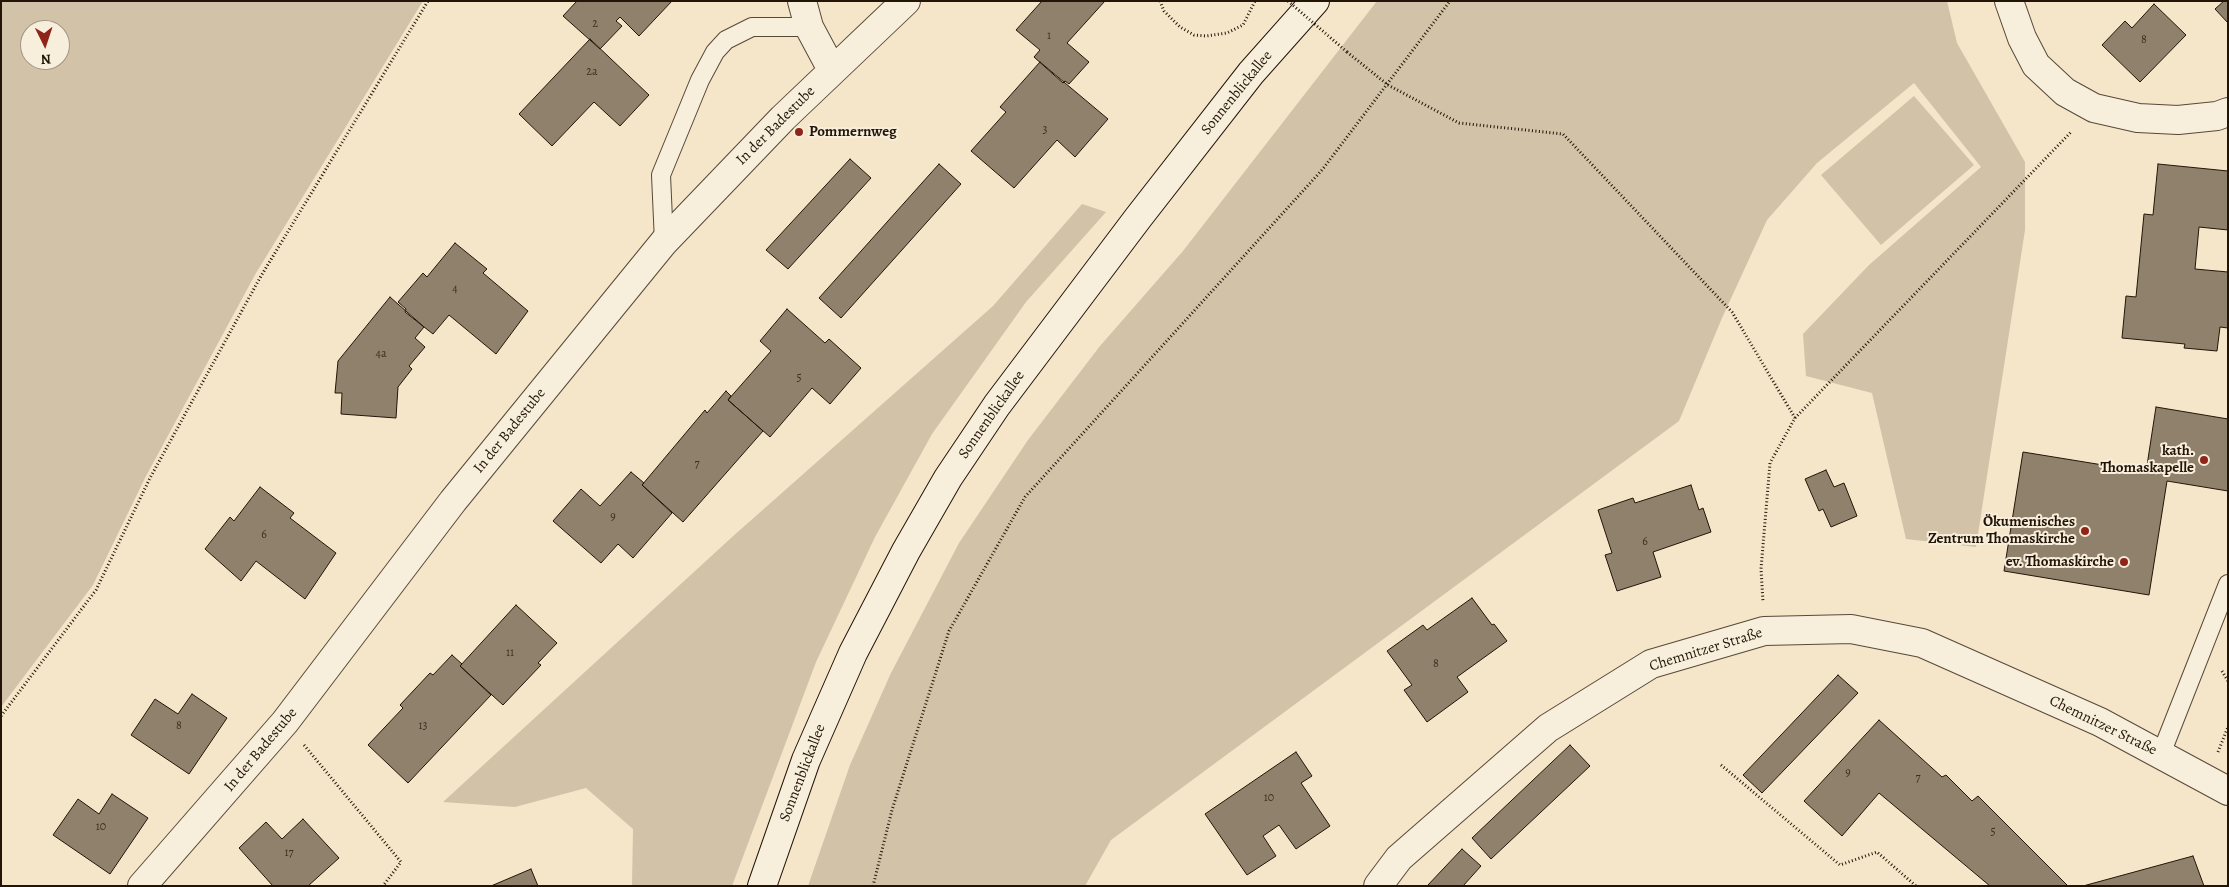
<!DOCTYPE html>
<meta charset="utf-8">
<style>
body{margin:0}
#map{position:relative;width:2229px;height:887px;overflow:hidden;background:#f5e5c9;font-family:Alegreya,serif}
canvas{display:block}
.frame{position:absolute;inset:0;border:2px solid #221508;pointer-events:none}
.north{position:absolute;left:20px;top:20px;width:50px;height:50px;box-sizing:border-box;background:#f8eedc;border:1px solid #a29787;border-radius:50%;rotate:176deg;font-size:14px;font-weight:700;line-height:20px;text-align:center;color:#221508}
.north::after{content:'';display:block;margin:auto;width:18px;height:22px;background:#8f2418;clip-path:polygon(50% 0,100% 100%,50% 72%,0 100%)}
</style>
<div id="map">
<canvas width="2229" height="887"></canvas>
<div class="frame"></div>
<div class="north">N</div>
</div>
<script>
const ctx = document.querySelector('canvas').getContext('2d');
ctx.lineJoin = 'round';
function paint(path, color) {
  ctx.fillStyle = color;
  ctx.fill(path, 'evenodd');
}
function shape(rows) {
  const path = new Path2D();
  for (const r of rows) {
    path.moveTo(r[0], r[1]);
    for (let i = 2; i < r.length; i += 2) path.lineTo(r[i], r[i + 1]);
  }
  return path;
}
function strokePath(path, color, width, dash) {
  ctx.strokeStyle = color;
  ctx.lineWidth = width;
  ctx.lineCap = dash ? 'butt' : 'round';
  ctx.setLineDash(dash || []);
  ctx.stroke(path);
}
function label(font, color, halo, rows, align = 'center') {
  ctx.font = font + ' Alegreya,serif';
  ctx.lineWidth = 4;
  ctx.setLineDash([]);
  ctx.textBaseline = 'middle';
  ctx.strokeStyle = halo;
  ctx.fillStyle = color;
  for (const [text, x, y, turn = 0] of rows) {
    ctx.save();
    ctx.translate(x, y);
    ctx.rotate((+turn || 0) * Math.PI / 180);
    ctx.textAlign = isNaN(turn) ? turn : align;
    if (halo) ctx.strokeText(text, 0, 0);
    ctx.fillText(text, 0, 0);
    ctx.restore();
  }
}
const green = shape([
 [1,1,423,1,256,273,145,478,93,585,1,707],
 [30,30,60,30,60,60,30,60],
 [1377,1,1947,1,1957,43,2025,162,2025,230,1976,547,1906,539,1872,393,1806,376,1803,334,1869,265,1981,167,1914,83,1817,163,1767,220,1722,318,1679,421,1111,840,1085,886,808,886,850,765,891,673,959,543,1028,440,1100,346,1183,251],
 [1914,96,1974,165,1881,245,1821,175],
 [1082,204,1106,212,1026,302,932,434,875,537,816,662,732,886,632,886,633,829,586,788,515,807,443,802,731,538,993,306]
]);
const building = shape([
 [577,1,672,1,639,36,620,17,616,21,622,26,600,49,563,16,577,1],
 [1042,1,1105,1,1067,43,1089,62,1069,84,1065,81,1063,83,1034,57,1040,50,1016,30,1042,1],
 [2224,1,2228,1,2228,23,2215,9,2224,1],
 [2154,4,2186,35,2140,82,2102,45,2125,21,2132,28,2154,4],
 [590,39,649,95,620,126,594,102,552,146,519,114,590,39],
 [1040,62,1108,119,1075,157,1057,140,1014,188,971,151,1006,112,1000,107,1040,62],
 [850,159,871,178,788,269,766,250,850,159],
 [939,164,961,184,841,318,819,298,939,164],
 [2158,164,2228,171,2228,230,2199,227,2195,269,2228,272,2228,328,2220,327,2217,351,2184,348,2185,344,2122,338,2126,296,2136,297,2144,214,2153,215,2158,164],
 [455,243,487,269,483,273,528,311,496,354,449,315,433,334,405,312,406,309,398,302,423,273,427,277,455,243],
 [390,297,424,327,415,338,425,347,409,366,412,369,398,387,396,418,341,414,342,393,335,393,338,361,390,297],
 [787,309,825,343,829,339,861,368,830,404,812,388,770,437,728,400,771,351,760,341,787,309],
 [726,391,731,396,728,400,763,431,683,522,642,485,705,410,707,413,726,391],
 [2156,407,2228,419,2228,491,2167,481,2149,595,2004,571,2023,452,2146,472,2156,407],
 [1826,470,1834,487,1844,483,1857,516,1831,527,1823,509,1819,511,1805,479,1826,470],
 [631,472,644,483,642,485,672,513,633,558,618,544,601,563,553,521,581,489,600,506,631,472],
 [1691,485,1699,510,1703,508,1711,532,1653,552,1661,577,1617,591,1605,555,1612,553,1598,510,1633,498,1635,503,1691,485],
 [260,487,294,513,290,518,336,553,305,599,256,561,241,581,205,549,230,517,234,521,260,487],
 [1472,598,1492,625,1494,624,1507,641,1457,677,1468,692,1427,722,1404,690,1412,685,1387,651,1423,625,1427,630,1472,598],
 [516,605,557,643,538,663,541,665,503,705,460,666,516,605],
 [452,655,462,664,460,666,491,695,408,783,368,745,403,708,400,705,430,673,433,675,452,655],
 [1838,675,1858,693,1762,793,1743,775,1838,675],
 [192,694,227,718,189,774,131,735,155,699,178,714,192,694],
 [1879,720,1942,777,1946,775,1972,801,1978,796,2068,886,1990,886,1879,793,1842,836,1804,801,1879,720],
 [1570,745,1590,766,1491,859,1472,838,1570,745],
 [1296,752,1312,776,1301,783,1330,826,1296,849,1279,825,1263,836,1276,856,1247,875,1205,814,1296,752],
 [112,794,148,818,110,874,53,835,78,799,99,814,112,794],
 [303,819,339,858,308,886,273,886,239,848,266,822,282,839,303,819],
 [1462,849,1481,866,1463,886,1427,886,1462,849],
 [2193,856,2204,886,2083,886,2193,856],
 [531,869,538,886,491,886,531,869]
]);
const path = shape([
 [1160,1,1164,11,1180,27,1194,35,1206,36,1227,33,1243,25,1255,1],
 [1347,52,1388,85,1459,123,1563,134,1732,312,1795,418,1770,463,1761,569,1763,602],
 [1795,418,2072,131],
 [2222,671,2228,681],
 [1,716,96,590,150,478,261,276,428,1],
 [304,745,401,862,383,886],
 [2218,752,2228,727],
 [1721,765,1840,865,1877,852,1916,886],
 [873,886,892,810,949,631,1025,497,1322,170,1450,1]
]);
const lane = shape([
 [664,242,661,175,700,80,715,52,726,40,752,27,809,27],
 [2161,754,2228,584]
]);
const street = shape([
 [802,1,809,27,832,70],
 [2009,1,2022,38,2036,65,2065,92,2094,108,2138,118,2178,120,2217,116,2228,112],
 [142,886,285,722,453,501,664,242,783,118,906,1],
 [1378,886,1399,858,1548,728,1651,664,1764,631,1851,629,1922,643,2100,722,2228,791]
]);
const secondary = shape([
 [762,886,806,760,853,653,906,551,948,478,997,405,1138,218,1251,73,1315,1]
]);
const pathBridge = shape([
 [1288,1,1347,52]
]);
const markers = [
 [799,132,5,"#8f2418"],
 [2204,460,5,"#8f2418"],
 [2085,531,5,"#8f2418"],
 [2124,562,5,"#8f2418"]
];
const numberNames = [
 ["2",595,24],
 ["1",1049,36],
 ["8",2144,40],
 ["2a",592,72],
 ["3",1045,130],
 ["4",455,289],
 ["4a",381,354],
 ["5",799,378],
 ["7",697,464],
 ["9",613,517],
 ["6",264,535],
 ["6",1645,542],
 ["11",510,653],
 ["8",1436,664],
 ["8",179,726],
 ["13",423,726],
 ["9",1848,773],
 ["7",1918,778],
 ["10",1269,798],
 ["10",101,827],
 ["5",1993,832],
 ["17",289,853]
];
const streetNames = [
 ["Sonnenblickallee",1237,93,-51],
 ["In der Badestube",776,126,-45],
 ["Sonnenblickallee",992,415,-55],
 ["In der Badestube",510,431,-51],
 ["Chemnitzer Straße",1706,650,-17],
 ["Chemnitzer Straße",2103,726,26],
 ["In der Badestube",261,750,-50],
 ["Sonnenblickallee",803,773,-69]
];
const poiNames = [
 ["Pommernweg",809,132,"left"],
 ["kath.",2194,451],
 ["Thomaskapelle",2194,468],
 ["Ökumenisches",2075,522],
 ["Zentrum Thomaskirche",2075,539],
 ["ev. Thomaskirche",2114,562]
];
paint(green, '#d1c2a8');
paint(building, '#90816c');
strokePath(building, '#221508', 1);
strokePath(lane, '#574938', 20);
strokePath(street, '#574938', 30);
strokePath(secondary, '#221508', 30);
strokePath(path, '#221508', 3, [1, 2.5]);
strokePath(lane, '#f8eedc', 18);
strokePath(street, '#f8eedc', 28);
strokePath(secondary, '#f8eedc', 28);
strokePath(pathBridge, '#221508', 3, [1, 2.5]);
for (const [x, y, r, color] of markers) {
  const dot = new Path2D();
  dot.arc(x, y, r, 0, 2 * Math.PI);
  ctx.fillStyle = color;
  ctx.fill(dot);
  strokePath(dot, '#f8eedc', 2);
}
label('12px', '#3e3021', null, numberNames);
label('15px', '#221508', '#f8eedc', streetNames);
label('bold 15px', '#221508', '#f8eedc', poiNames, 'right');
</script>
